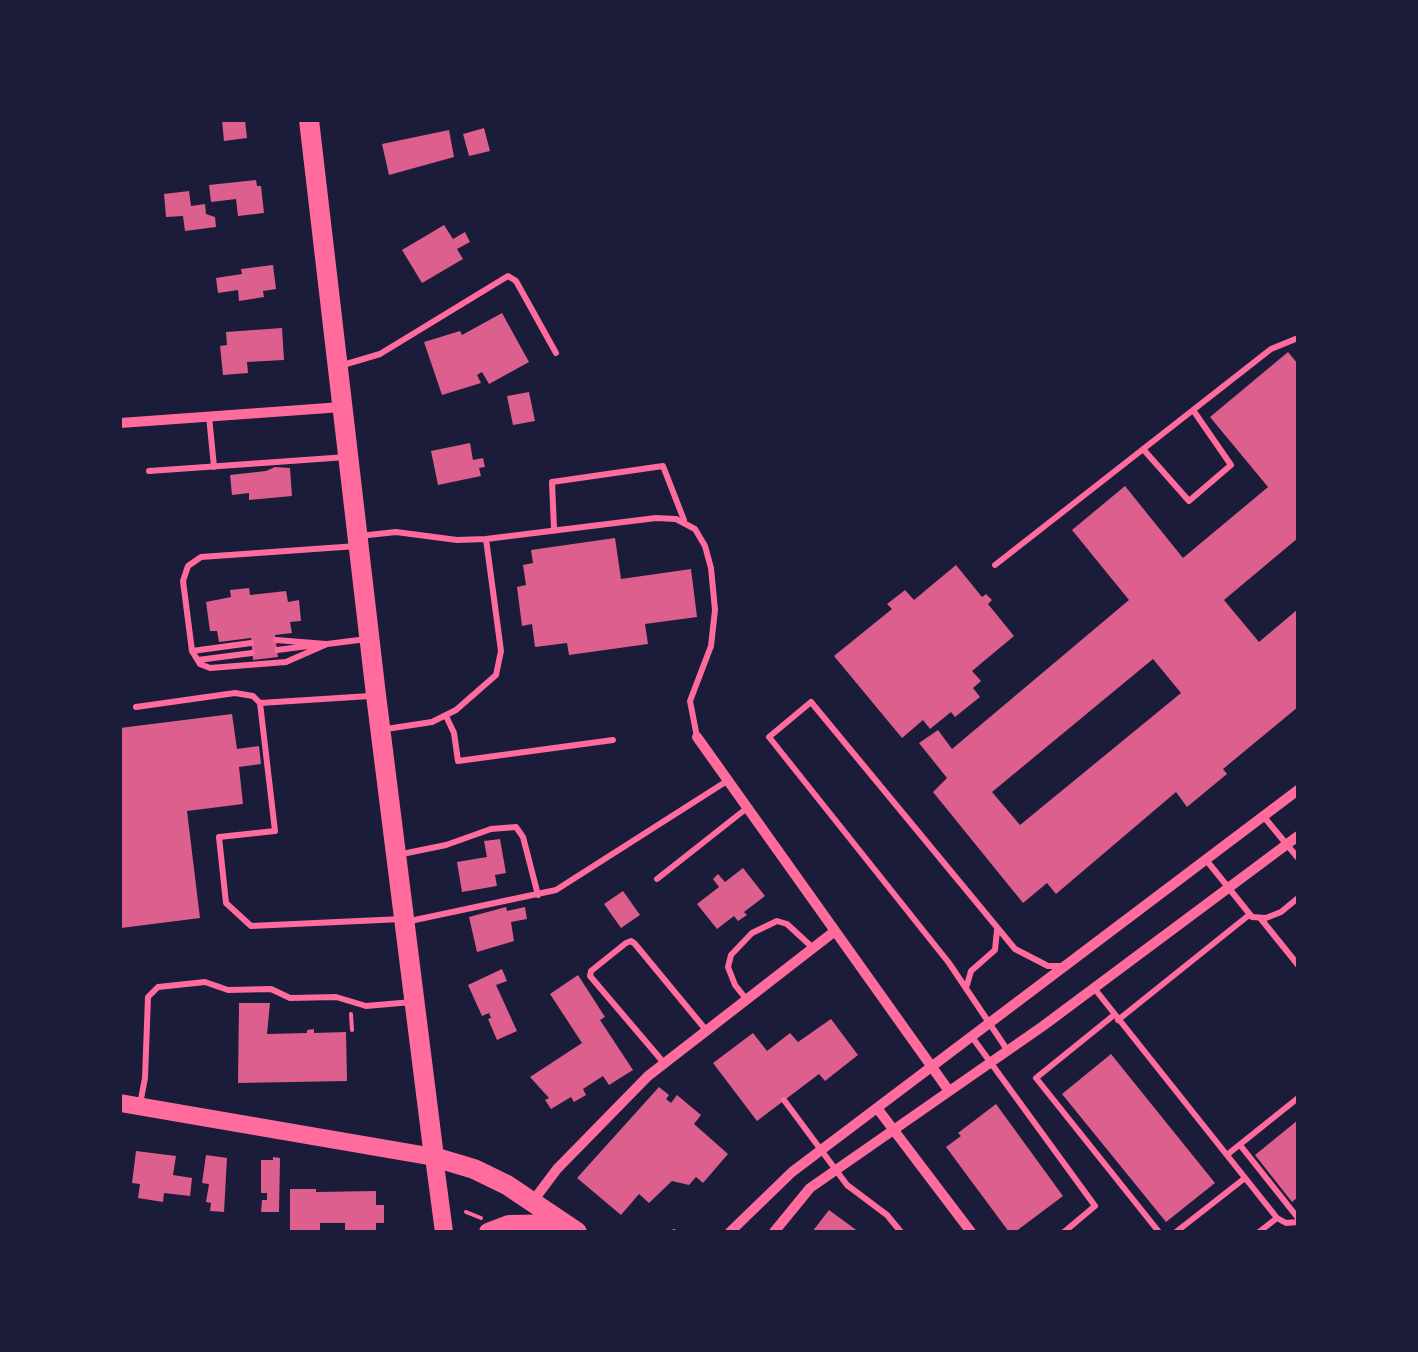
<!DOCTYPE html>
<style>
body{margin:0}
#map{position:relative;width:1418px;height:1352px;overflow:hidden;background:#1b1b3a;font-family:"Titillium Web",sans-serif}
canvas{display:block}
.frame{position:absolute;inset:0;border:122px solid #1b1b3a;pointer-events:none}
</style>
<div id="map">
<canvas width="1418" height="1352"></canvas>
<div class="frame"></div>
</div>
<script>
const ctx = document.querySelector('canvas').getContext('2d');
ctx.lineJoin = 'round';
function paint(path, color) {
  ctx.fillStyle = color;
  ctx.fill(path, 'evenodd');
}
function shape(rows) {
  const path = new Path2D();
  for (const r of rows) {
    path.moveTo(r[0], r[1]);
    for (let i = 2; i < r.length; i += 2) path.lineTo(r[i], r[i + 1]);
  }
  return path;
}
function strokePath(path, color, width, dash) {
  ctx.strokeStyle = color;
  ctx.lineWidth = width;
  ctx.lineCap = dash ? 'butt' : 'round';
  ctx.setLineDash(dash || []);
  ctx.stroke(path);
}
const building = shape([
 [222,120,245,120,247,138,224,141],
 [484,128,490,151,469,156,463,134],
 [449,130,454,157,389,175,382,144],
 [256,180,257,186,261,186,264,213,238,216,236,199,211,202,209,185],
 [189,191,191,206,205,204,206,214,215,217,216,227,185,231,183,216,166,217,164,194],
 [444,225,453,239,465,232,470,242,457,249,463,259,422,283,402,250],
 [273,265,276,289,263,291,264,297,239,301,238,290,218,293,216,278,242,274,241,269],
 [502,313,529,362,489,384,482,372,477,375,481,383,442,395,424,342,460,331,462,335],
 [282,328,284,360,247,362,248,373,223,375,220,346,227,345,226,332],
 [1288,352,1298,364,1298,538,1224,600,1259,642,1298,609,1298,707,1223,769,1227,774,1187,807,1176,792,1056,894,1047,883,1023,903,933,792,947,778,919,743,938,730,952,749,1129,600,1072,530,1125,486,1183,558,1268,487,1210,417],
 [1153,659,1181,693,1020,825,992,792],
 [529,392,535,421,513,425,507,396],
 [470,443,473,460,483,458,485,467,479,468,481,476,438,485,431,451],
 [275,467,290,468,292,496,249,500,249,493,232,495,230,475,266,471],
 [615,538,621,579,691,569,697,617,645,624,648,644,569,655,567,643,535,647,532,624,522,626,517,587,526,585,523,565,533,563,531,550],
 [956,565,982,597,986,594,992,600,988,604,1014,636,972,671,981,681,973,688,980,697,955,717,951,712,930,729,923,720,902,738,834,656,892,609,887,604,905,590,914,600],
 [249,588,250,595,286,591,288,602,299,600,301,621,290,622,292,633,275,635,278,657,253,660,251,638,219,642,217,631,210,631,206,602,231,597,230,590],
 [232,714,237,749,259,746,261,764,239,767,243,804,187,811,200,918,121,928,120,728],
 [500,839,506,873,495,875,497,886,462,892,457,862,487,857,484,841],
 [743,868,765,896,744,912,747,915,738,921,734,916,717,929,697,904,719,887,713,879,718,874,725,882],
 [623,891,640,915,621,928,604,904],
 [506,907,507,911,525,907,527,919,511,922,514,941,477,952,469,917],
 [502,969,507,981,496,985,517,1031,497,1040,488,1019,491,1018,489,1013,482,1016,468,985],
 [578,975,605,1017,600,1020,633,1070,609,1085,603,1076,583,1089,586,1095,574,1102,571,1097,551,1109,545,1100,549,1098,530,1077,582,1043,550,994],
 [239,1003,270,1003,267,1034,307,1033,307,1030,314,1029,314,1033,346,1032,347,1081,238,1083],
 [831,1019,858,1055,825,1081,819,1074,757,1121,713,1063,753,1033,767,1051,790,1033,798,1042],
 [1111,1054,1215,1183,1166,1222,1062,1094],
 [659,1087,669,1095,666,1099,671,1103,677,1095,701,1115,694,1124,728,1154,703,1183,696,1177,689,1185,672,1181,649,1203,639,1194,621,1215,577,1178],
 [996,1104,1063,1196,1015,1232,1009,1232,946,1147,961,1136,958,1133],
 [1298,1120,1298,1197,1292,1202,1255,1155],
 [136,1151,176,1156,173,1175,192,1178,190,1196,164,1193,163,1202,138,1198,140,1184,132,1183],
 [206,1155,227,1158,224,1212,210,1211,211,1203,206,1202,209,1184,202,1183],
 [273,1157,280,1158,279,1212,261,1212,262,1200,267,1200,267,1193,261,1193,261,1160,273,1160],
 [290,1189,316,1189,316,1192,376,1191,376,1205,384,1205,384,1223,376,1223,376,1232,345,1232,345,1223,320,1223,320,1231,290,1231],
 [829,1210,859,1232,812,1232]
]);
const path = shape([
 [351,1014,352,1030],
 [466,1212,481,1218],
 [674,1232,674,1231]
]);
const service = shape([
 [343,365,380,354,508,276,516,281,556,353],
 [209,416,214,467],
 [1143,449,1189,501,1231,465,1193,410],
 [149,471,347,457],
 [554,529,552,482,663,466,684,520],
 [359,536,396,532,457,540,486,539,501,651,496,675,456,710,432,722,386,729],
 [486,539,656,518,676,519,695,529,705,546,711,568,715,610,711,646,690,701,697,737],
 [357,546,201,557,188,566,183,581,192,651,200,664,210,668,286,662,327,644,367,639],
 [995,565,1271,349,1298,338],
 [276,640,326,644],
 [277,650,316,645],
 [192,651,251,643],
 [198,660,252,653],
 [370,696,260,703,275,831,219,837,226,903,251,926,402,919],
 [136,707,235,693,253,696,260,703],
 [446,716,454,733,458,761,613,740],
 [1264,817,1298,858],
 [402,854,446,845,491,829,516,827,523,837,538,895],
 [1207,861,1252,917,1266,918,1281,912,1298,898],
 [657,879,747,808],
 [1261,919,1298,965],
 [410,921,556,890,727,781],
 [967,985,971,971,995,950,997,930],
 [1094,988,1277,1218,1286,1223,1298,1222],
 [747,1000,735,985,728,967,731,955,752,933,777,921,787,924,812,947],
 [1114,1015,1036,1078,1159,1232],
 [1118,1020,1249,915],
 [972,1037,1095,1206,1064,1232],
 [1008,1051,949,963,769,737,811,702,1015,949,1048,966,1063,966],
 [664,1063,590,976,591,971,626,943,631,941,635,944,706,1030],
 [784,1100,847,1185,887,1215,901,1232],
 [140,1104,145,1078,148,997,158,987,205,982,228,990,271,989,290,998,336,997,366,1006,412,1002],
 [1240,1145,1298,1218],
 [1228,1154,1298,1098],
 [1176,1232,1245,1178],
 [1259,1232,1277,1218]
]);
const minor = shape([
 [120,423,342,407],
 [697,737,949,1091],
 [877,1108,971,1232],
 [533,1201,557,1169,648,1076,835,931],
 [730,1232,792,1172,1298,790],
 [774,1232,810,1188,1043,1026,1298,836]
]);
const secondary = shape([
 [120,1103,434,1157,444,1232],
 [488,1232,509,1224,564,1223]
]);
const primary = shape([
 [309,120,376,695,434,1157,474,1169,507,1185,577,1232]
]);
paint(building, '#dd5f8e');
strokePath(path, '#ff6b9d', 4);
strokePath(service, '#ff6b9d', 6);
strokePath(minor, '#ff6b9d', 10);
strokePath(secondary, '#ff6b9d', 18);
strokePath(primary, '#ff6b9d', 20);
</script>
